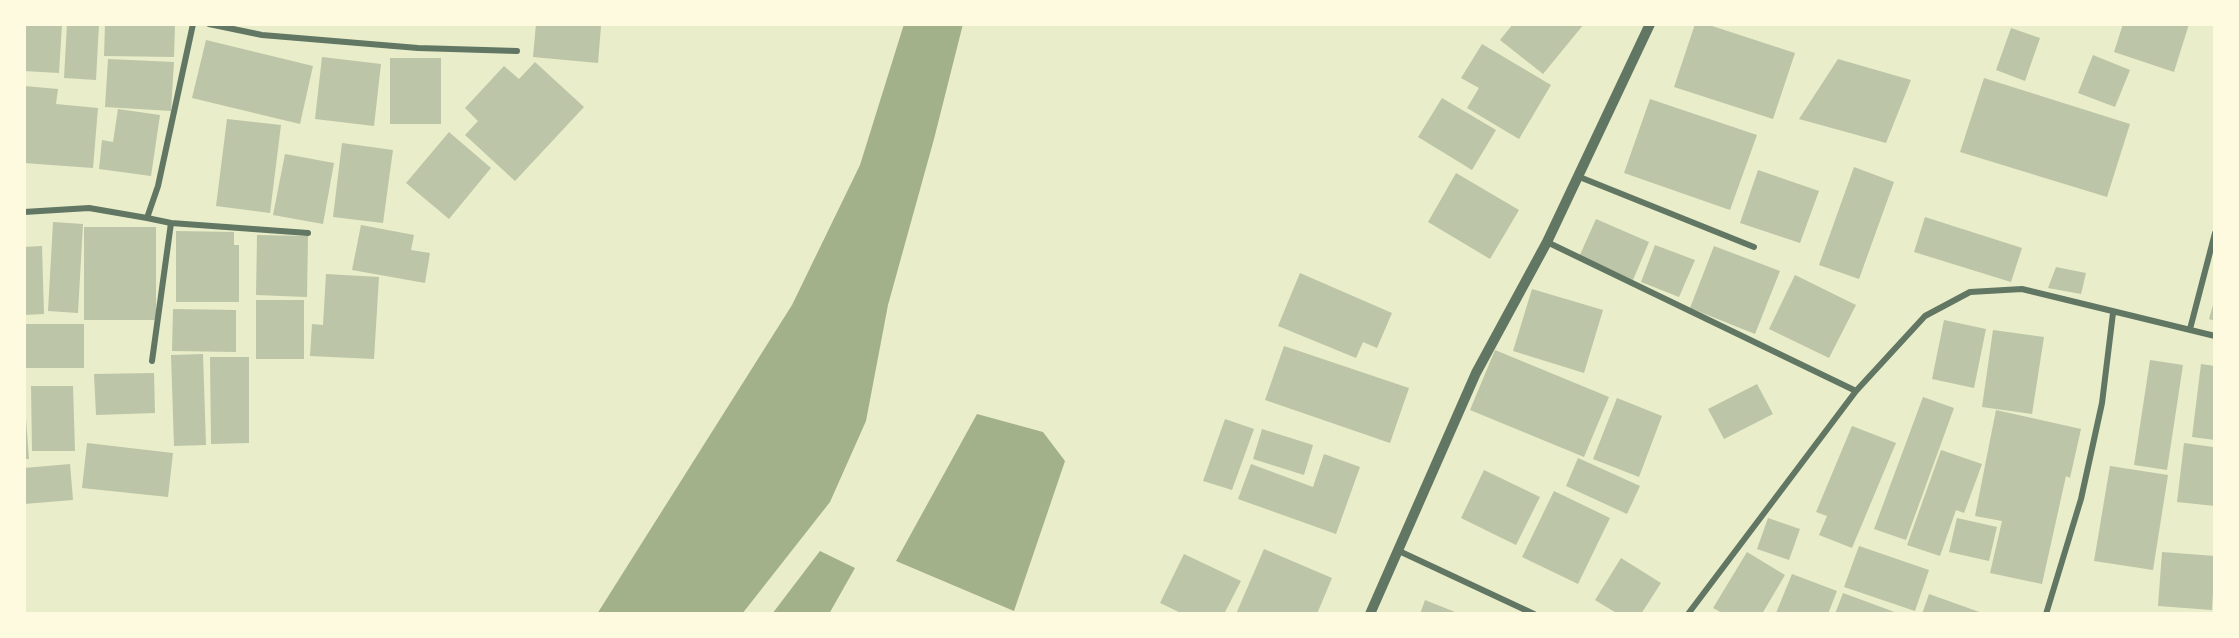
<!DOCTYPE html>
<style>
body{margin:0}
#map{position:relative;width:2239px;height:638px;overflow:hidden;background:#e9edc9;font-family:Lato,sans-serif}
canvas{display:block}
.frame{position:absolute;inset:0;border:26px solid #fefae0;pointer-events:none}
</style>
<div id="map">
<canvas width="2239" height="638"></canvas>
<div class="frame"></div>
</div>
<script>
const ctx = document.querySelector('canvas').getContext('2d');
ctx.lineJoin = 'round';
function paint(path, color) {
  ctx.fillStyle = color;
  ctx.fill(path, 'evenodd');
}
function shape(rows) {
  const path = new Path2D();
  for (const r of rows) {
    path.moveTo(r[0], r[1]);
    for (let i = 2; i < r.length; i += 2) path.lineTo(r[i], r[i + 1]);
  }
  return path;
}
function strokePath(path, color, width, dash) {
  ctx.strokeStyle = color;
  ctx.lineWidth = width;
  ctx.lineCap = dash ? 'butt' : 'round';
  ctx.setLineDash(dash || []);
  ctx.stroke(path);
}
const water = shape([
 [904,24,963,24,934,139,888,305,866,421,830,502,742,614,597,614,792,305,860,165],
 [977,414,1043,432,1065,461,1014,611,896,561],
 [820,551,855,568,829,614,772,614]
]);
const building = shape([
 [24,24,62,24,59,73,24,71],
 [67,24,99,24,96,80,64,78],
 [105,24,175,24,174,57,104,56],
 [536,24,601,26,598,63,533,57],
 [1513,24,1584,24,1543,74,1500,40],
 [1695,24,1706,24,1795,53,1773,119,1674,87],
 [2123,24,2189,24,2174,72,2114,52],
 [2011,28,2040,38,2025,81,1996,70],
 [206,40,313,66,300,124,192,98],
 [1482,44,1551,85,1519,139,1467,108,1479,88,1461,78],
 [2093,55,2130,70,2115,107,2078,93],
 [322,57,381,64,374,126,315,119],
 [390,58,441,58,441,124,390,124],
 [108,59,174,62,171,111,105,107],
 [1838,59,1911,80,1886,143,1799,119],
 [535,62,584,107,515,181,465,135,478,121,465,108,504,66,519,79],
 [1984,78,2130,124,2107,197,1960,152],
 [24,86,58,89,56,104,98,108,93,168,24,163],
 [1442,98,1496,130,1472,170,1418,137],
 [1650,99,1757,135,1730,210,1624,173],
 [118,109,160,115,151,176,99,169,102,140,113,142],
 [227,119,281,125,270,213,216,206],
 [449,132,491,168,449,219,406,183],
 [342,143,393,150,383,223,333,217],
 [285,154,334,163,323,224,273,215],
 [1854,167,1894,182,1859,279,1819,265],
 [1758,170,1819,191,1800,243,1740,223],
 [1456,173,1519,210,1490,259,1428,222],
 [1925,217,2022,248,2011,282,1914,252],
 [1596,219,1649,242,1633,280,1579,257],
 [53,222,83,224,78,313,48,311],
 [361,225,414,235,411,250,430,253,425,283,352,270],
 [84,227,156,227,156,320,84,320],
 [176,231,234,232,234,245,239,245,239,302,176,302],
 [257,235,308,236,307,297,256,295],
 [1655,245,1695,260,1679,297,1641,282],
 [42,246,44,314,24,315,24,247],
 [1714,246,1780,271,1755,334,1690,308],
 [2056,267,2086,273,2081,294,2048,288],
 [1300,273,1392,313,1377,348,1363,342,1356,358,1278,326],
 [326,274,379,277,374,359,310,356,312,324,323,325],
 [1795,275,1856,305,1829,358,1769,329],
 [1532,289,1603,310,1584,373,1513,351],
 [2215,298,2215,321,2209,319],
 [256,300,304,300,304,359,256,359],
 [173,309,236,310,236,352,172,351],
 [1944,320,1986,329,1974,388,1932,379],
 [24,324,84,324,84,368,24,368],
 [1993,330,2044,337,2032,414,1982,407],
 [1284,346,1409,388,1390,443,1265,400],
 [1495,350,1609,397,1584,457,1470,410],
 [203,354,206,445,174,446,171,355],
 [210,357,249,357,249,443,211,444],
 [2150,360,2183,365,2167,470,2134,465],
 [2201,364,2215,366,2215,440,2192,437],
 [154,373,155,413,96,415,94,374],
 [1757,384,1773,414,1724,439,1708,409],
 [31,386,73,386,75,451,32,451],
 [24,391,29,459,24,459],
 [1923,397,1954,408,1906,540,1874,529],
 [1617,398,1662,416,1639,477,1593,459],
 [1996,410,2081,429,2070,478,2066,476,2042,584,1990,573,2002,521,1975,516],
 [1225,419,1254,429,1232,490,1203,481],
 [1852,426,1896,443,1852,548,1819,535,1827,516,1816,512],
 [1262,429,1313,445,1304,475,1253,459],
 [87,443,173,453,168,497,82,488],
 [2184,443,2213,447,2215,506,2177,502],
 [1941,450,1982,464,1964,513,1956,510,1940,556,1907,545],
 [1324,454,1360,467,1336,534,1238,499,1251,464,1313,487],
 [1578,458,1640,486,1627,514,1566,486],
 [70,464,73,500,24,504,24,468],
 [2110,466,2168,475,2153,570,2094,561],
 [1484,470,1540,497,1516,545,1461,518],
 [1554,491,1610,518,1578,584,1522,557],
 [1768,518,1800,529,1789,560,1757,549],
 [1957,518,1997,527,1989,561,1949,552],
 [1859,546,1929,570,1915,611,1844,587],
 [1264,549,1332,578,1317,614,1236,614],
 [1747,552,1785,575,1762,614,1724,614,1713,608],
 [2162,552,2215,556,2212,610,2158,606],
 [1184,554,1241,581,1224,614,1183,614,1160,603],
 [1621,558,1661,583,1641,614,1618,614,1595,600],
 [1792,574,1837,591,1828,614,1776,613],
 [1843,593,1900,614,1835,614],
 [1929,594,1985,614,1922,614],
 [1425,600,1460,614,1420,614]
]);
const minor = shape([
 [209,24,262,35,418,48,517,51],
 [1577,176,1754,247],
 [24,212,89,208,147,218,158,186,193,24],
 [147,218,171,223,308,233],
 [1547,242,1856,391],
 [2190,329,2215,233],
 [152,361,171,223],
 [1399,551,1534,614],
 [1688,614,1856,391,1925,316,1970,292,2022,289,2215,336],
 [2046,614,2081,499,2102,403,2113,313]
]);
const tertiary = shape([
 [1370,614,1476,373,1547,242,1650,24]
]);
paint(water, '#a3b18a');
paint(building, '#bcc5a7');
strokePath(minor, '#617663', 6);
strokePath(tertiary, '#617663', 10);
</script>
